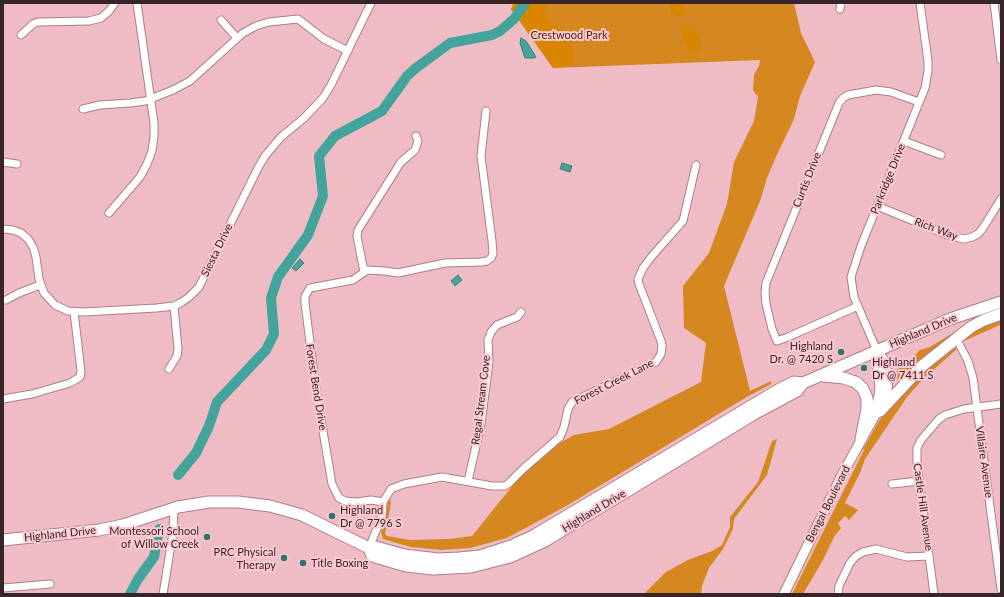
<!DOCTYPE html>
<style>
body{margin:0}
#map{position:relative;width:1004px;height:597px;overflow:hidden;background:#efbcc5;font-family:Lato,sans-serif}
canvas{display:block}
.frame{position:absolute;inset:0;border:4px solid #382529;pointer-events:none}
</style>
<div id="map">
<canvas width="1004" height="597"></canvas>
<div class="frame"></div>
</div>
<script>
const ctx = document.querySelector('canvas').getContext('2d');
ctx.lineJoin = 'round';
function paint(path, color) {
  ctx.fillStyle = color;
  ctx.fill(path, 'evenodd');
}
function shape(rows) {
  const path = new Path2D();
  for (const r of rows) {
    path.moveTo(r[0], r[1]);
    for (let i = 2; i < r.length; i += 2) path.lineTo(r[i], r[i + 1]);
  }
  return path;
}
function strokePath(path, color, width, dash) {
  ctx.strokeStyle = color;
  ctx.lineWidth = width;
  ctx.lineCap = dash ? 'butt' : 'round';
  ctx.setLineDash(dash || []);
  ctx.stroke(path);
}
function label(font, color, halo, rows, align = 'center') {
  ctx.font = font + ' Lato,sans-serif';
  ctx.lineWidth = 4;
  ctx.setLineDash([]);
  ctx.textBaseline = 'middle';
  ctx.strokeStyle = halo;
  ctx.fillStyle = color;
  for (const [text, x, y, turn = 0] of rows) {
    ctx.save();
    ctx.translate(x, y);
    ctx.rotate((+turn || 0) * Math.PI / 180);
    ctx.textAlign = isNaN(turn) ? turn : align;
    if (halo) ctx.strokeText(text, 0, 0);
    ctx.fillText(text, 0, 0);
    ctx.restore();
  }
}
const green = shape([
 [514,3,668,3,670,12,683,4,683,3,794,3,801,33,815,62,800,96,794,119,775,159,767,178,760,201,724,286,750,391,771,381,771,384,745,398,568,505,507,538,470,548,441,550,411,547,383,539,381,532,386,517,388,500,391,501,390,509,385,534,387,536,410,540,449,539,472,536,522,474,558,444,574,435,609,429,701,382,706,343,684,328,683,286,709,253,727,204,734,162,754,121,758,97,753,90,754,75,759,66,760,60,553,68,511,9],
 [1001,317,1001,333,1000,325,964,341,966,335],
 [956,331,956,334,927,354,920,361,914,364,911,370,901,379,896,380,894,379,894,374,905,361,912,358,920,350,930,347],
 [953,348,957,349,922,380,907,397,865,459,860,473,845,503,858,510,849,520,845,516,838,523,841,528,834,537,823,560,803,594,792,594,864,450,863,449,879,421,890,405,910,381],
 [777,439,767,475,734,519,733,529,723,549,709,568,702,586,701,594,644,594,666,572,688,560,712,551,722,545,730,527,730,517,758,482,772,441]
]);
const forest = shape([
 [514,3,549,3,545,11,545,17,562,29,569,39,573,53,572,66,553,68,511,9],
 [668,3,683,3,684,12,680,16,675,15,670,12],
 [685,27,690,27,700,39,701,47,700,50,695,53,691,52,682,38,683,29]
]);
const water = shape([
 [521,38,526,41,533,52,536,57,534,58,525,58,520,43,521,38],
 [562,163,572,166,570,172,560,169,562,163],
 [300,259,304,263,296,271,292,268,300,259],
 [458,275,462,280,455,286,451,281,458,275]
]);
const river = shape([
 [178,475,196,453,209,426,217,402,266,350,274,334,271,298,278,277,308,235,323,196,319,156,335,136,382,111,407,76,416,68,450,43,492,35,500,31,514,19,525,3],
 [130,594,138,579,154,557,159,529]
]);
const street = shape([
 [994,3,1001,60],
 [840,9,841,3],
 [221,20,237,38],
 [21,35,33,24,38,22,89,21,101,18,109,11,115,3],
 [83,109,100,105,130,103,145,101,173,90,190,81,243,33,256,26,269,22,298,19,324,39,348,51],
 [904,141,941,155],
 [3,162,17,164],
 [877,206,948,235,964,239,972,237,978,234,983,228,1001,199],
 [109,213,140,177,147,164,152,151,154,137,154,123,137,3],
 [3,229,13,230,21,233,28,239,33,247,36,257,39,279,44,293,55,305,68,311,84,312,156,308,174,306,182,302,189,297,199,287,258,168,265,156,281,137,304,118,323,98,331,85,371,3],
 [364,272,357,236,358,230,401,162,415,150,418,141,416,136],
 [6,300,19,293,40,285],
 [858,306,788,337,777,341,772,329,766,304,765,293,766,283,839,103,843,98,848,95,876,90,891,92,919,102],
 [956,338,968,361,973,378,1001,589],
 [877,351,854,297,851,277,861,246,925,88,928,71,928,61,920,3],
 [169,369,177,356,178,349,174,306],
 [3,399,32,394,70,383,80,377,81,372,80,362,74,312],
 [468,481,481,424,489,362,488,340,491,332,497,325,517,317,521,312],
 [892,484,919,481],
 [383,502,371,500,357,502,345,501,339,498,332,484,316,390,305,303,305,296,310,288,353,280,367,270,385,271,398,273,445,263,481,262,487,261,491,258,493,254,492,241,481,156,486,111],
 [369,548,382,516,383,502,391,489,404,484,442,477,492,486,505,486,509,483,523,469,560,437,564,427,568,409,572,402,656,362,661,354,662,346,661,341,639,284,638,279,643,268,652,256,683,221,696,165],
 [3,588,50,584],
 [163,594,173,533,174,508],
 [838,594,839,586,850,563,856,556,863,552,876,549,907,557,929,556],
 [934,594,917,464,917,448,921,440,939,419,945,415,964,409,1001,404]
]);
const secondary = shape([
 [875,415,874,408,879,397,880,386,877,365,877,351],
 [784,594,842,475,875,415,880,411,882,407,887,390,888,376,885,362,877,351]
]);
const primary = shape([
 [823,376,844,378,852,381,856,382,863,389,867,398,867,409,861,439],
 [880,411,922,366,971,327,984,320,1001,314],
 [3,540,99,530,123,525,178,507,209,502,238,502,270,506,302,515,369,548,376,547,404,555,438,559,459,558,480,556,511,546,533,536,778,390,794,382,803,383,950,319,1001,302],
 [369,548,372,556,382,559,406,566,433,569,471,567,510,557,545,541,754,414,797,391,803,383]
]);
const markers = [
 [841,352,4,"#2d756e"],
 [864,368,4,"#2d756e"],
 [332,516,4,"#2d756e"],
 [207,537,4,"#2d756e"],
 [284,558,4,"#2d756e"],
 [303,563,4,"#2d756e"]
];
const parkNames = [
 ["Crestwood Park",569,35]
];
const streetNames = [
 ["Parkridge Drive",888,179,-68],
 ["Curtis Drive",807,180,-68],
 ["Rich Way",936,229,20],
 ["Siesta Drive",217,250,-64],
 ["Highland Drive",923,331,-23],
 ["Forest Creek Lane",614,382,-27],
 ["Forest Bend Drive",316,387,81],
 ["Regal Stream Cove",481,400,-83],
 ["Villaire Avenue",984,462,82],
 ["Bengal Boulevard",828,504,-63],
 ["Castle Hill Avenue",923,507,82],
 ["Highland Drive",594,511,-31],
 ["Highland Drive",60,534,-6]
];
const poiNames = [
 ["Highland",833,346],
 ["Dr. @ 7420 S",833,359],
 ["Highland",872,362,"left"],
 ["Dr @ 7411 S",872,375,"left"],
 ["Highland",340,510,"left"],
 ["Dr @ 7796 S",340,523,"left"],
 ["Montessori School",199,531],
 ["of Willow Creek",199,544],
 ["PRC Physical",276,552],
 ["Therapy",276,565],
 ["Title Boxing",311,563,"left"]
];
paint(green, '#d58720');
paint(forest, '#da8500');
paint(water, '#42a49a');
strokePath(water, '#3f7e78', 1);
strokePath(river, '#42a49a', 10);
strokePath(street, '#ad7e87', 9);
strokePath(secondary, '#ad7e87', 11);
strokePath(primary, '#ad7e87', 13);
strokePath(street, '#fff', 7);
strokePath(secondary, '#fff', 9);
strokePath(primary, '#fff', 11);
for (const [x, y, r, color] of markers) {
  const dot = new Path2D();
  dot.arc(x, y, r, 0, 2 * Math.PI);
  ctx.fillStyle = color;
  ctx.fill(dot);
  strokePath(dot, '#fcc9d2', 1.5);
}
label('11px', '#4b2900', '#fcc9d2', parkNames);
label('11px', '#382529', '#fcc9d2', streetNames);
label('11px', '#382529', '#fcc9d2', poiNames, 'right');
</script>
